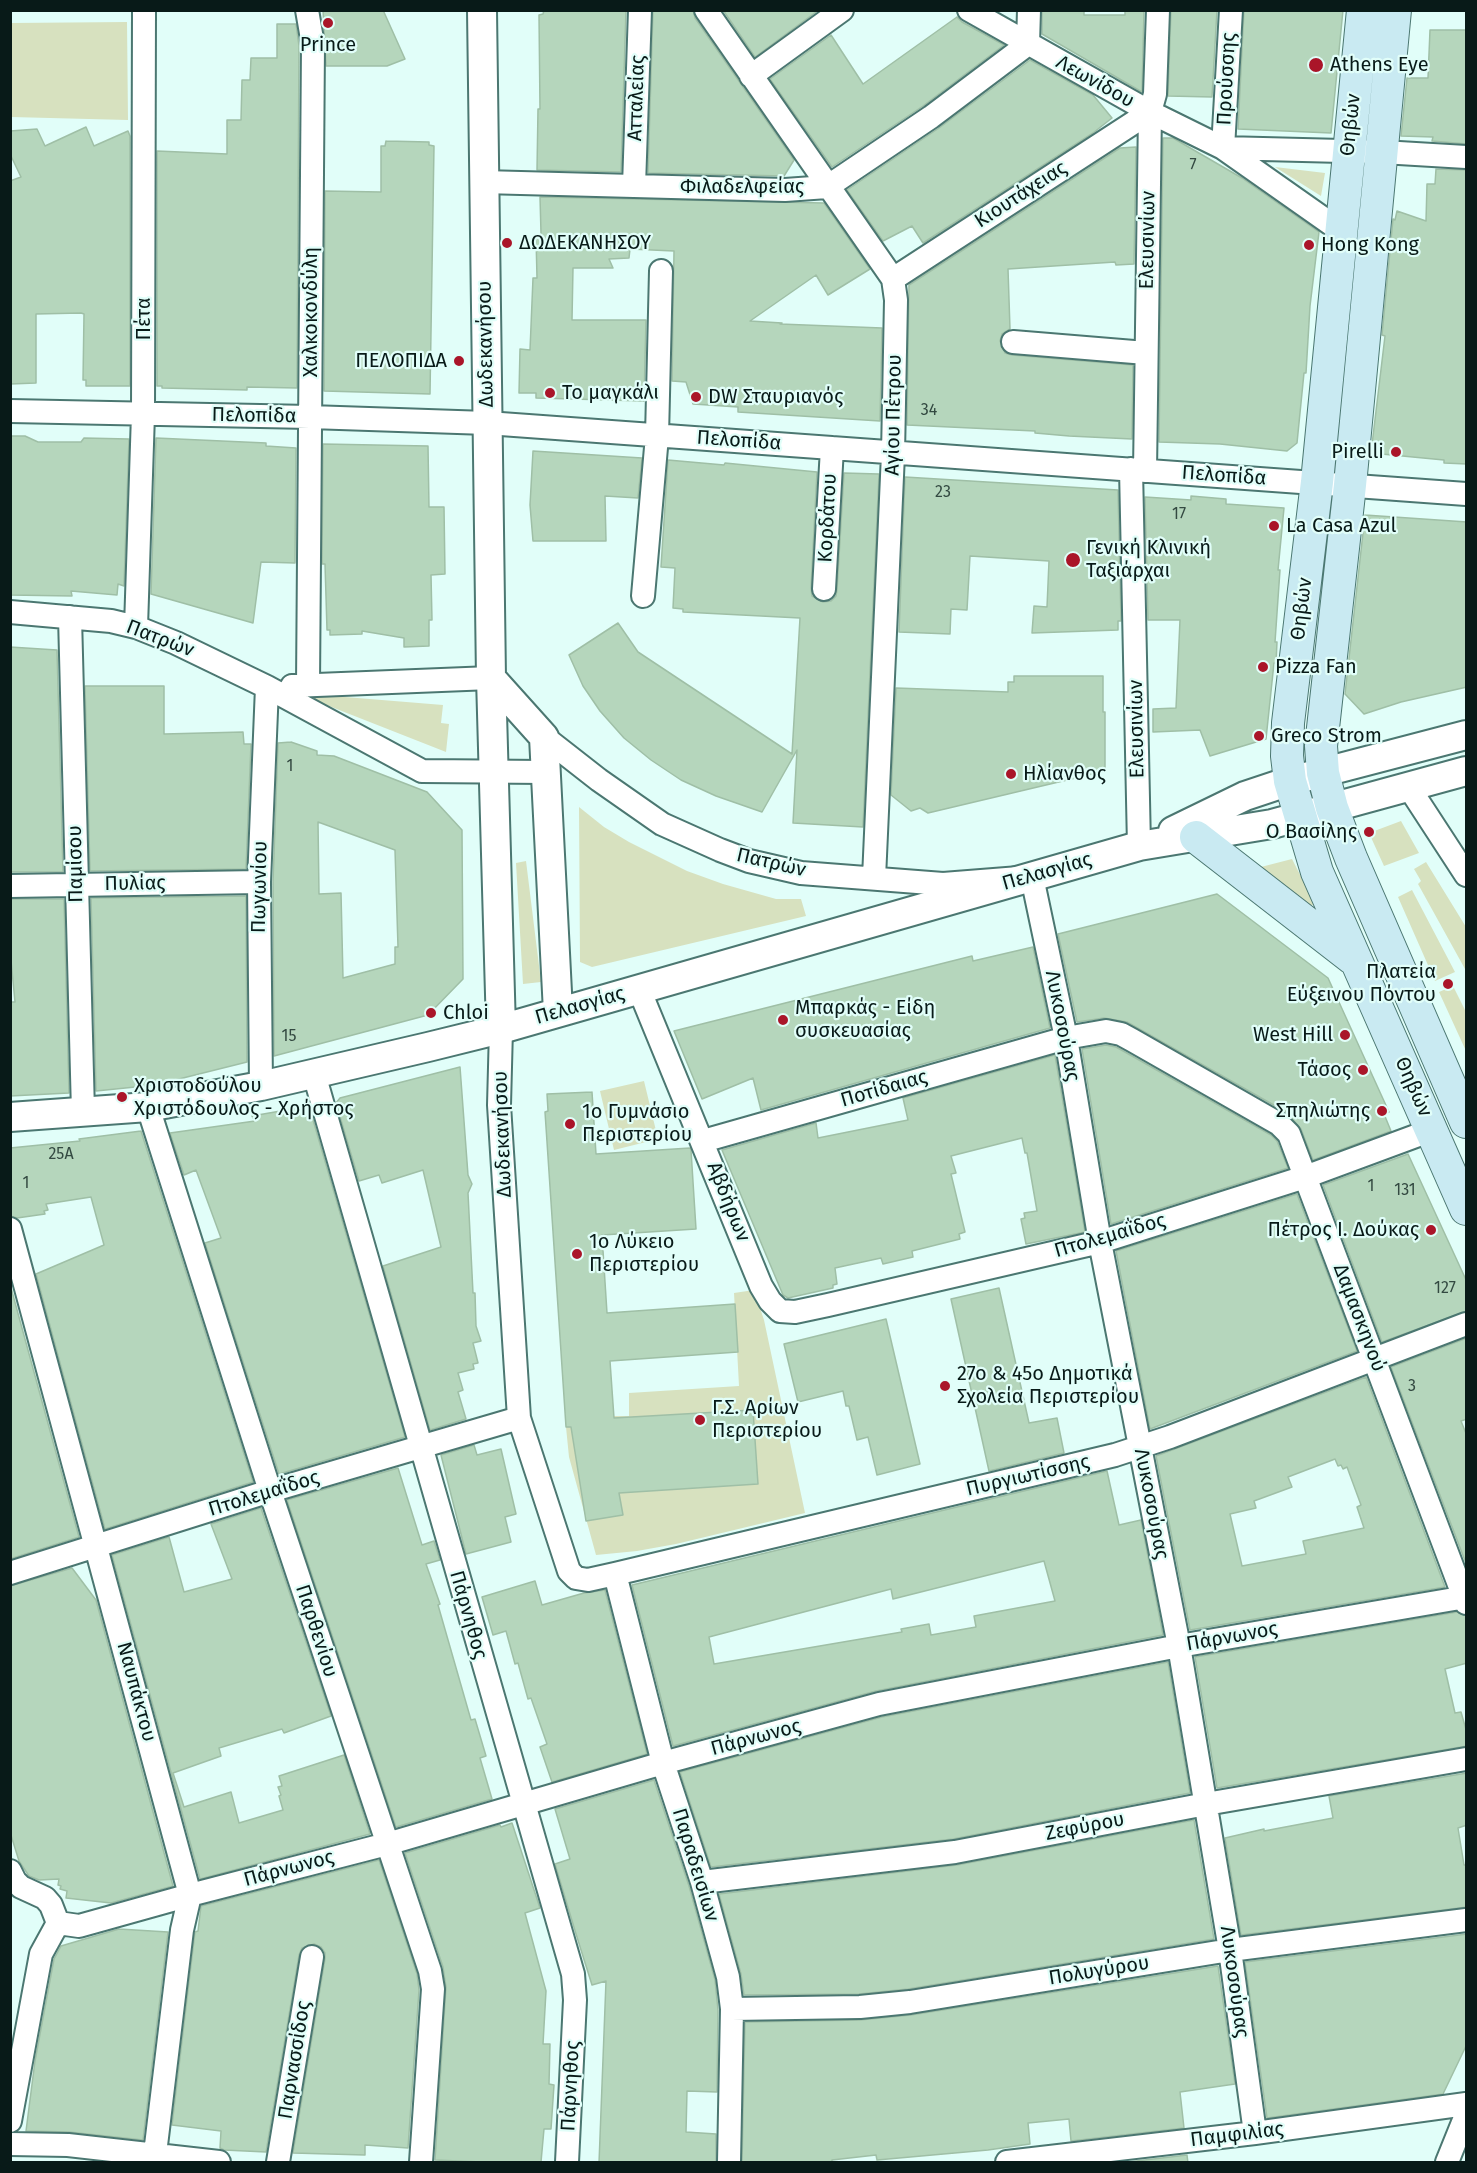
<!DOCTYPE html>
<meta charset="utf-8">
<style>
body{margin:0}
#map{position:relative;width:1477px;height:2173px;overflow:hidden;background:#e1fef9;font-family:"Fira Sans",sans-serif}
canvas{display:block}
.frame{position:absolute;inset:0;border:12px solid #081a18;pointer-events:none}
</style>
<div id="map">
<canvas width="1477" height="2173"></canvas>
<div class="frame"></div>
</div>
<script>
const ctx = document.querySelector('canvas').getContext('2d');
ctx.lineJoin = 'round';
function paint(path, color) {
  ctx.fillStyle = color;
  ctx.fill(path, 'evenodd');
}
function shape(rows) {
  const path = new Path2D();
  for (const r of rows) {
    path.moveTo(r[0], r[1]);
    for (let i = 2; i < r.length; i += 2) path.lineTo(r[i], r[i + 1]);
  }
  return path;
}
function strokePath(path, color, width, dash) {
  ctx.strokeStyle = color;
  ctx.lineWidth = width;
  ctx.lineCap = dash ? 'butt' : 'round';
  ctx.setLineDash(dash || []);
  ctx.stroke(path);
}
function label(font, color, halo, rows, align = 'center') {
  ctx.font = font + ' "Fira Sans",sans-serif';
  ctx.lineWidth = 4.5;
  ctx.setLineDash([]);
  ctx.textBaseline = 'middle';
  ctx.strokeStyle = halo;
  ctx.fillStyle = color;
  for (const [text, x, y, turn = 0] of rows) {
    ctx.save();
    ctx.translate(x, y);
    ctx.rotate((+turn || 0) * Math.PI / 180);
    ctx.textAlign = isNaN(turn) ? turn : align;
    if (halo) ctx.strokeText(text, 0, 0);
    ctx.fillText(text, 0, 0);
    ctx.restore();
  }
}
const green = shape([
 [127,22,128,120,11,117,11,23],
 [1275,167,1325,173,1321,196],
 [296,693,443,705,441,723,449,724,446,752],
 [579,807,604,827,629,842,687,871,723,884,776,899,801,899,806,916,592,967,580,962],
 [1401,821,1419,853,1384,866,1369,833],
 [1292,859,1315,904,1309,906,1257,868],
 [526,861,541,982,523,984,516,863],
 [1426,862,1466,927,1466,968,1465,969,1418,884,1421,881,1414,869],
 [1412,890,1455,972,1435,981,1398,897],
 [1453,986,1466,1012,1466,1051,1439,992],
 [644,1081,658,1139,614,1150,600,1091],
 [754,1290,764,1320,805,1513,676,1544,637,1551,596,1555,569,1457,566,1427,614,1424,614,1416,629,1416,629,1393,739,1386,734,1293]
]);
const building = shape([
 [323,10,383,10,405,59,387,66,326,66,323,10],
 [544,10,626,10,621,172,537,170,538,109,540,109,539,15,543,14,544,10],
 [653,10,693,10,695,18,794,160,784,176,648,173,653,10],
 [723,10,815,10,816,12,755,57,723,10],
 [1042,10,1084,10,1084,15,1125,15,1125,10,1144,10,1142,92,1042,34,1042,10],
 [1171,10,1217,10,1212,97,1168,96,1171,10],
 [1244,10,1343,10,1331,133,1238,129,1244,10],
 [957,17,962,22,1004,45,923,106,832,167,770,79,831,35,863,84,957,17],
 [277,24,296,24,299,46,297,388,247,387,247,390,162,388,162,386,157,386,157,151,227,154,227,120,241,120,242,80,250,80,251,58,277,58,277,24],
 [1430,30,1467,30,1467,144,1432,141,1433,137,1401,136,1407,78,1428,78,1430,30],
 [1030,60,1093,95,1112,118,1093,133,923,243,912,226,883,241,847,190,939,128,1030,60],
 [86,127,94,146,128,131,130,136,130,386,86,386,86,380,83,380,84,314,81,313,36,314,36,383,10,384,10,181,21,177,10,154,10,131,37,129,45,146,86,127],
 [1163,138,1173,138,1242,178,1319,232,1310,306,1306,373,1304,373,1297,443,1287,451,1220,444,1159,442,1163,138],
 [386,141,429,142,429,145,434,146,430,394,324,391,325,191,381,192,381,146,385,146,386,141],
 [1136,147,1134,264,1116,265,1115,262,1008,269,1010,329,1002,334,1000,341,1005,353,1012,355,1133,365,1132,439,1069,436,1035,433,1035,431,907,425,909,285,1120,148,1136,147],
 [1436,169,1467,170,1467,464,1444,463,1444,460,1371,453,1385,336,1382,335,1393,219,1395,220,1397,211,1426,221,1427,184,1435,184,1436,169],
 [540,197,824,203,870,269,828,295,816,275,750,321,782,323,780,324,882,328,880,421,738,412,738,407,693,404,686,382,672,381,674,251,630,249,629,258,609,259,613,268,573,268,572,320,646,320,644,401,536,398,536,393,519,393,520,349,530,350,533,278,537,278,536,237,540,237,541,233,540,197],
 [10,436,25,436,38,442,81,442,84,438,129,439,124,586,118,584,117,595,71,591,72,596,10,595,10,436],
 [156,438,266,443,266,446,296,448,295,563,261,562,253,623,151,594,156,438],
 [323,444,428,446,429,507,444,507,445,574,431,575,432,620,429,620,429,646,404,647,404,638,362,631,362,634,330,635,330,630,327,630,325,564,322,564,323,444],
 [533,451,642,458,638,498,605,496,606,541,533,541,530,505,533,451],
 [668,460,724,465,725,463,817,472,811,588,812,596,823,602,831,601,836,596,837,590,844,473,879,474,863,827,793,823,797,750,762,812,716,796,681,780,651,760,624,738,600,711,583,686,569,655,618,623,638,652,792,754,800,618,683,612,683,609,673,608,675,568,661,567,668,460],
 [905,477,1118,490,1121,621,1118,621,1118,630,1032,633,1034,606,1047,607,1049,561,970,556,967,610,951,609,950,634,899,632,905,477],
 [1191,496,1226,499,1226,504,1284,508,1278,570,1280,570,1275,642,1277,642,1276,663,1274,663,1266,739,1210,756,1200,730,1153,732,1153,709,1176,708,1180,620,1148,620,1145,497,1191,500,1191,496],
 [1365,515,1467,522,1467,687,1401,702,1364,714,1345,694,1365,515],
 [10,647,57,650,63,872,10,872,10,647],
 [1014,676,1103,676,1103,712,1105,712,1105,771,928,813,920,808,911,811,891,795,896,688,1008,692,1008,682,1014,682,1014,676],
 [85,686,164,686,164,734,243,732,244,744,251,744,246,869,90,871,85,686],
 [291,742,317,751,317,755,334,756,427,792,462,830,463,979,428,1015,274,1056,273,882,278,743,291,742],
 [318,822,395,850,398,947,395,947,395,964,343,978,341,893,319,894,318,822],
 [1217,894,1328,978,1389,1112,1384,1114,1391,1131,1313,1160,1301,1129,1286,1112,1127,1022,1104,1018,1077,1022,1058,934,1217,894],
 [246,896,247,1062,155,1085,96,1091,91,898,246,896],
 [10,899,64,899,69,1093,10,1096,10,1002,15,1002,10,950,10,899],
 [1033,947,1050,1028,761,1110,753,1078,702,1099,674,1031,972,956,973,961,1033,947],
 [1106,1045,1116,1047,1125,1052,1271,1135,1277,1141,1288,1168,1111,1224,1082,1049,1106,1045],
 [1055,1055,1085,1232,1026,1244,1021,1219,1025,1218,1024,1213,1037,1211,1027,1153,1025,1153,1022,1138,951,1156,956,1173,951,1174,965,1232,959,1234,960,1239,912,1251,913,1257,883,1264,881,1258,835,1268,837,1284,833,1285,833,1288,788,1298,783,1295,722,1150,816,1123,818,1138,908,1120,903,1098,1055,1055],
 [460,1067,468,1175,472,1184,468,1193,473,1293,475,1293,476,1326,481,1341,473,1343,478,1363,473,1364,474,1369,458,1373,463,1390,458,1392,466,1419,430,1430,383,1266,441,1247,423,1170,382,1183,379,1175,359,1181,336,1103,340,1098,460,1067],
 [592,1092,596,1154,690,1148,691,1150,696,1229,602,1235,607,1313,735,1304,738,1352,610,1361,614,1418,753,1410,758,1484,619,1493,623,1515,586,1521,571,1427,566,1427,545,1112,548,1111,547,1094,592,1092],
 [309,1106,405,1437,279,1474,205,1243,221,1238,196,1170,184,1175,170,1133,255,1121,252,1116,309,1106],
 [141,1131,253,1482,105,1529,36,1274,104,1245,91,1197,46,1204,48,1210,44,1211,45,1214,17,1218,10,1216,10,1148,80,1141,79,1139,141,1131],
 [1408,1154,1467,1282,1467,1311,1382,1342,1323,1185,1408,1154],
 [1297,1194,1357,1351,1150,1429,1116,1251,1297,1194],
 [10,1284,79,1537,10,1559,10,1284],
 [999,1288,1029,1423,1057,1418,1064,1453,989,1471,951,1299,999,1288],
 [886,1319,920,1464,877,1475,868,1437,857,1440,849,1406,846,1406,843,1391,798,1402,784,1344,886,1319],
 [1467,1338,1467,1419,1461,1421,1467,1436,1467,1566,1391,1367,1467,1338],
 [1366,1377,1445,1587,1190,1630,1156,1456,1366,1377],
 [1335,1459,1338,1466,1341,1465,1343,1469,1347,1467,1361,1505,1357,1507,1364,1528,1303,1541,1306,1554,1242,1566,1230,1514,1256,1508,1254,1501,1292,1487,1288,1477,1335,1459],
 [474,1445,477,1455,501,1449,516,1514,505,1517,511,1542,466,1554,441,1455,474,1445],
 [398,1468,422,1545,434,1541,440,1560,426,1564,440,1604,438,1605,471,1720,475,1719,486,1756,480,1758,492,1799,396,1827,287,1500,398,1468],
 [1107,1471,1119,1525,1141,1520,1163,1635,876,1691,673,1746,632,1585,1107,1471],
 [1044,1561,1055,1601,974,1616,976,1627,931,1635,929,1624,901,1629,902,1632,714,1664,709,1637,891,1589,893,1599,1044,1561],
 [261,1508,331,1716,284,1733,282,1729,219,1748,221,1756,173,1773,184,1807,231,1792,239,1823,283,1810,279,1796,281,1795,278,1787,282,1786,279,1776,344,1755,370,1834,200,1879,112,1555,169,1537,184,1592,232,1579,211,1524,261,1508],
 [72,1568,96,1600,173,1886,111,1903,66,1898,67,1891,60,1889,61,1886,58,1885,59,1879,39,1880,29,1876,19,1861,10,1832,10,1586,72,1568],
 [535,1581,542,1605,584,1593,605,1590,647,1754,552,1782,540,1747,547,1744,531,1698,528,1699,518,1663,515,1664,506,1631,493,1635,482,1597,535,1581],
 [1457,1612,1467,1616,1467,1663,1445,1669,1455,1713,1461,1712,1467,1733,1467,1746,1217,1788,1195,1657,1457,1612],
 [1168,1662,1190,1793,953,1839,711,1867,680,1772,882,1717,1168,1662],
 [1467,1773,1467,1825,1458,1828,1464,1865,1467,1865,1467,1907,1241,1935,1225,1838,1264,1829,1264,1831,1333,1818,1329,1796,1467,1773],
 [654,1780,689,1886,715,1980,718,2010,717,2092,687,2091,686,2132,716,2134,716,2163,599,2163,606,1981,592,1985,576,1934,555,1864,570,1859,555,1809,654,1780],
 [1194,1820,1214,1939,908,1989,859,1994,744,1995,741,1974,719,1894,957,1865,1194,1820],
 [512,1823,540,1908,525,1913,546,1991,543,2044,550,2044,549,2084,554,2085,551,2129,544,2129,541,2162,505,2163,435,2160,446,1987,443,1967,405,1853,500,1825,501,1827,512,1823],
 [379,1860,417,1974,419,1990,408,2148,365,2145,365,2155,293,2153,325,1959,325,1953,321,1947,314,1944,302,1948,299,1955,266,2152,224,2150,220,2148,221,2131,172,2125,195,1932,198,1931,201,1906,379,1860],
 [119,1929,168,1932,143,2140,69,2132,26,2131,35,2061,54,1959,61,1946,119,1929],
 [1467,1934,1467,2044,1443,2094,1267,2118,1245,1962,1467,1934],
 [1218,1966,1235,2084,1180,2092,1184,2128,1071,2141,1069,2119,1028,2123,1030,2144,988,2150,877,2160,876,2155,832,2160,832,2163,742,2163,745,2022,860,2020,911,2015,1218,1966],
 [1187,2155,1188,2163,1119,2163,1187,2155]
]);
const minor = shape([
 [307,10,313,45,308,685],
 [706,10,893,279,896,300,893,454,874,878],
 [969,10,1150,112,1223,148,1341,231],
 [1028,44,1029,10],
 [751,76,842,10],
 [1223,148,1382,152,1466,157],
 [1223,148,1231,10],
 [483,182,785,190,827,187,931,117,1028,44],
 [634,186,640,10],
 [893,279,1150,112],
 [1013,342,1146,353],
 [10,411,310,417,487,423,1466,494],
 [1131,469,1139,846],
 [1145,471,1150,112,1155,94,1158,10],
 [824,589,832,448],
 [643,596,657,436,661,271],
 [10,612,111,621,136,627,176,643,267,687,422,771,546,772],
 [70,617,83,1112],
 [136,627,143,414,144,10],
 [292,686,491,678],
 [544,737,599,780,662,824,720,850,749,861,801,873,943,884,1032,877,1066,1038,1100,1242,1179,1646,1230,1950,1255,2133],
 [1408,786,1466,875],
 [10,886,259,882],
 [639,989,761,1286,770,1301,780,1311,795,1312,828,1305,1100,1242,1305,1177,1432,1130],
 [501,1029,499,1105,519,1418,569,1571,576,1578,588,1580,615,1574,1115,1455,1170,1437,1466,1324],
 [314,1074,573,1974,575,2000,567,2162],
 [261,1086,259,882,267,687],
 [148,1107,270,1491,430,1971,433,1989,421,2162],
 [703,1141,1066,1038,1106,1031,1121,1034,1132,1040,1279,1124,1289,1134,1466,1603],
 [10,1229,190,1895,182,1930,154,2162],
 [10,1573,270,1491,519,1418],
 [615,1574,663,1763,702,1882,728,1977,732,2009,729,2162],
 [10,1871,15,1881,21,1887,45,1898,51,1905,58,1923],
 [702,1882,955,1852,1206,1804,1466,1759],
 [58,1923,79,1926,190,1895,387,1844,663,1763,879,1704,1179,1646,1466,1597],
 [732,2009,860,2007,910,2002,1230,1950,1466,1920],
 [10,2121,41,1954,58,1923],
 [10,2144,68,2145,219,2162],
 [278,2162,312,1957],
 [1007,2162,1255,2133,1466,2104],
 [1447,2162,1466,2115]
]);
const tertiary = shape([
 [482,10,491,678,501,1029],
 [491,678,544,737,558,1012],
 [1173,831,1245,796,1290,781,1466,735],
 [10,1117,148,1107,261,1086,428,1047,501,1029,1139,846,1272,824,1466,771]
]);
const secondary = shape([
 [1363,10,1317,482,1288,723,1287,756,1290,781,1317,872,1466,1209],
 [1395,10,1350,485,1321,746,1323,773,1332,808,1351,858,1466,1122],
 [1196,837,1352,958]
]);
const markers = [
 [328,23,6,"#aa1529"],
 [1316,65,8,"#aa1529"],
 [507,243,6,"#aa1529"],
 [1309,245,6,"#aa1529"],
 [459,361,6,"#aa1529"],
 [550,393,6,"#aa1529"],
 [696,397,6,"#aa1529"],
 [1396,452,6,"#aa1529"],
 [1274,526,6,"#aa1529"],
 [1073,560,8,"#aa1529"],
 [1263,667,6,"#aa1529"],
 [1259,736,6,"#aa1529"],
 [1011,774,6,"#aa1529"],
 [1369,832,6,"#aa1529"],
 [1448,984,6,"#aa1529"],
 [431,1013,6,"#aa1529"],
 [783,1020,6,"#aa1529"],
 [1345,1035,6,"#aa1529"],
 [1363,1070,6,"#aa1529"],
 [122,1097,6,"#aa1529"],
 [1382,1111,6,"#aa1529"],
 [570,1124,6,"#aa1529"],
 [1431,1230,6,"#aa1529"],
 [577,1254,6,"#aa1529"],
 [945,1386,6,"#aa1529"],
 [700,1420,6,"#aa1529"]
];
const numberNames = [
 ["7",1193,166],
 ["34",929,411],
 ["23",943,493],
 ["17",1179,515],
 ["1",290,767],
 ["15",289,1037],
 ["25Α",61,1155],
 ["1",26,1184],
 ["1",1371,1187],
 ["131",1405,1191],
 ["127",1445,1289],
 ["3",1412,1387]
];
const poiNames = [
 ["Prince",328,45,"center"],
 ["Athens Eye",1330,65],
 ["ΔΩΔΕΚΑΝΗΣΟΥ",519,243],
 ["Hong Kong",1321,245],
 ["ΠΕΛΟΠΙΔΑ",447,361,"right"],
 ["Το μαγκάλι",562,393],
 ["DW Σταυριανός",708,397],
 ["Pirelli",1384,452,"right"],
 ["La Casa Azul",1286,526],
 ["Γενική Κλινική",1086,548],
 ["Ταξιάρχαι",1086,571],
 ["Pizza Fan",1275,667],
 ["Greco Strom",1271,736],
 ["Ηλίανθος",1023,774],
 ["Ο Βασίλης",1357,832,"right"],
 ["Πλατεία",1436,972,"right"],
 ["Εύξεινου Πόντου",1436,995,"right"],
 ["Μπαρκάς - Είδη",795,1008],
 ["συσκευασίας",795,1031],
 ["Chloi",443,1013],
 ["West Hill",1333,1035,"right"],
 ["Τάσος",1351,1070,"right"],
 ["Χριστοδούλου",134,1086],
 ["Χριστόδουλος - Χρήστος",134,1109],
 ["Σπηλιώτης",1370,1111,"right"],
 ["1ο Γυμνάσιο",582,1112],
 ["Περιστερίου",582,1135],
 ["Πέτρος Ι. Δούκας",1419,1230,"right"],
 ["1ο Λύκειο",589,1242],
 ["Περιστερίου",589,1265],
 ["27ο & 45ο Δημοτικά",957,1374],
 ["Σχολεία Περιστερίου",957,1397],
 ["Γ.Σ. Αρίων",712,1408],
 ["Περιστερίου",712,1431]
];
const streetNames = [
 ["Προύσσης",1227,79,-87],
 ["Λεωνίδου",1095,82,29],
 ["Ατταλείας",637,98,-88],
 ["Θηβών",1351,125,-84],
 ["Φιλαδελφείας",742,187],
 ["Κιουτάχειας",1021,195,-33],
 ["Ελευσινίων",1148,240,-89],
 ["Χαλκοκονδύλη",311,312,-90],
 ["Πέτα",144,319,-90],
 ["Δωδεκανήσου",486,344,-91],
 ["Αγίου Πέτρου",894,415,-89],
 ["Πελοπίδα",254,416,1],
 ["Πελοπίδα",739,441,4],
 ["Πελοπίδα",1224,476,4],
 ["Κορδάτου",828,518,-87],
 ["Θηβών",1302,609,-83],
 ["Πατρών",160,639,21],
 ["Ελευσινίων",1137,729,-91],
 ["Πατρών",771,863,13],
 ["Παμίσου",76,864,-91],
 ["Πελασγίας",1047,872,-16],
 ["Πυλίας",135,884,-1],
 ["Πωγωνίου",260,887,-89],
 ["Πελασγίας",580,1006,-16],
 ["Λυκοσούρας",1062,1026,79],
 ["Θηβών",1413,1087,66],
 ["Ποτίδαιας",884,1089,-16],
 ["Δωδεκανήσου",503,1134,-92],
 ["Αβδήρων",728,1202,68],
 ["Πτολεμαΐδος",1110,1236,-16],
 ["Δαμασκηνού",1359,1318,69],
 ["Πυργιωτίσσης",1028,1476,-13],
 ["Πτολεμαΐδος",264,1494,-17],
 ["Λυκοσούρας",1151,1504,79],
 ["Πάρνηθος",468,1615,74],
 ["Παρθενίου",316,1631,72],
 ["Πάρνωνος",1232,1637,-10],
 ["Ναυπάκτου",136,1692,75],
 ["Πάρνωνος",756,1738,-15],
 ["Ζεφύρου",1085,1827,-11],
 ["Παραδεισίων",695,1865,73],
 ["Πάρνωνος",289,1869,-15],
 ["Πολυγύρου",1099,1971,-9],
 ["Λυκοσούρας",1234,1982,82],
 ["Παρνασσίδος",295,2060,-81],
 ["Πάρνηθος",571,2086,-87],
 ["Παμφιλίας",1237,2135,-7]
];
paint(green, '#d7e1bf');
paint(building, '#b5d6bc');
strokePath(building, '#9fbfa6', 1.5);
strokePath(minor, '#4b7771', 26);
strokePath(tertiary, '#4b7771', 32);
strokePath(secondary, '#4b7771', 34);
strokePath(minor, '#fff', 22);
strokePath(tertiary, '#fff', 28);
strokePath(secondary, '#c9eaf2', 32);
for (const [x, y, r, color] of markers) {
  const dot = new Path2D();
  dot.arc(x, y, r, 0, 2 * Math.PI);
  ctx.fillStyle = color;
  ctx.fill(dot);
  strokePath(dot, '#e1fef9', 2);
}
label('16px', '#334941', null, numberNames);
label('20px', '#081a18', '#e1fef9', poiNames, 'left');
label('20px', '#081a18', '#e1fef9', streetNames);
</script>
